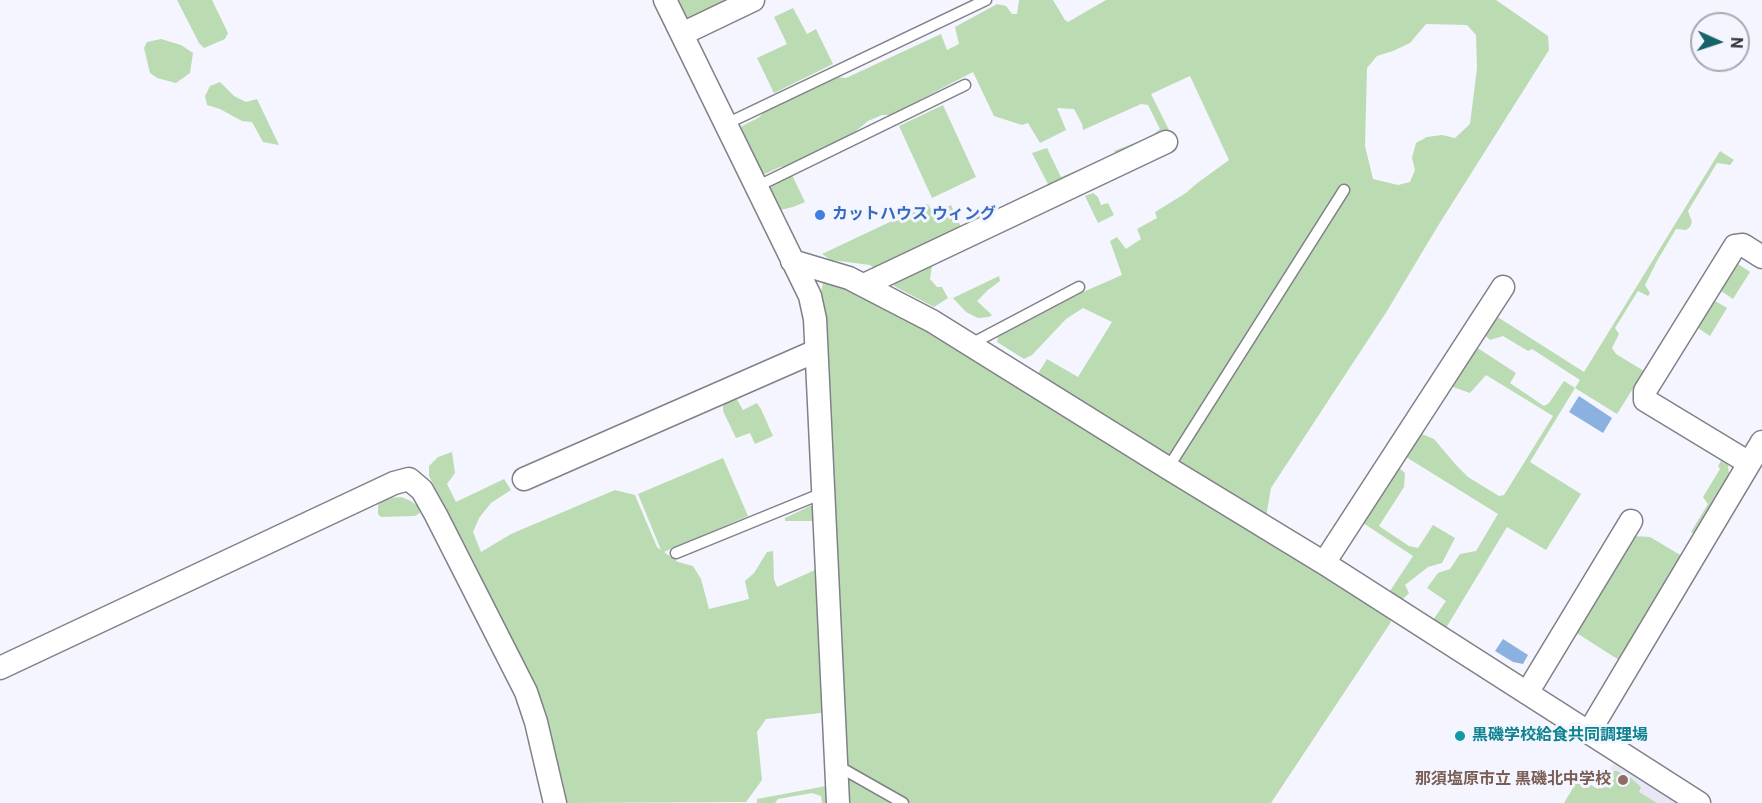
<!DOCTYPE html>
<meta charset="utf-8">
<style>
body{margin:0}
#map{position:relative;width:1762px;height:803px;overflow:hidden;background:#f5f5ff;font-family:Roboto,sans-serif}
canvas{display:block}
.north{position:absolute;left:1690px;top:12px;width:60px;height:60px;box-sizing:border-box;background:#f5f5ff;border:2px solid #a9a9b0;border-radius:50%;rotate:93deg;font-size:16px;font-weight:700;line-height:24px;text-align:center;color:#36363a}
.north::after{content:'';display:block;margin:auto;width:21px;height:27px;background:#156468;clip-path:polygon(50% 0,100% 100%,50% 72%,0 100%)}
</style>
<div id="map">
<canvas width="1762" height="803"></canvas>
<div class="north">N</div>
</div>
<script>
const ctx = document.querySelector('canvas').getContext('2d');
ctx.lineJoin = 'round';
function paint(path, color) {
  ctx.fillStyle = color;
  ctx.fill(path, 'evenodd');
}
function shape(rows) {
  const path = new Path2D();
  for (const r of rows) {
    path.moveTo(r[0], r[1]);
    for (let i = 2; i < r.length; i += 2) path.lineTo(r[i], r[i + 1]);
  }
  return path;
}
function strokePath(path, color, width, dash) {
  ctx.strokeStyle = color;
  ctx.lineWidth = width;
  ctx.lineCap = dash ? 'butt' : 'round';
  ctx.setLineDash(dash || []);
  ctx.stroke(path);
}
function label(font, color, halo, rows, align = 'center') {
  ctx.font = font + ' Roboto,"Noto Sans JP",sans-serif';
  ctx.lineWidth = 6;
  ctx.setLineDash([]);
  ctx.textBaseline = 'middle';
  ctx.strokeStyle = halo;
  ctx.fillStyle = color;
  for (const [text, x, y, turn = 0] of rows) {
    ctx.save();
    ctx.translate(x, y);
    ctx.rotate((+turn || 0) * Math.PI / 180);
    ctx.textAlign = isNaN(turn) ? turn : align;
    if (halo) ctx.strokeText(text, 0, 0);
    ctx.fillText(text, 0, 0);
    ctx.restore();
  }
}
const built = shape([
 [1614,762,1679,803,1590,803]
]);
const green = shape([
 [177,0,212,0,228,33,225,39,204,48,199,43],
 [673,0,733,0,691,21,683,19],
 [1019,0,1053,0,1065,20,1068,22,1106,0,1496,0,1548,36,1549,50,1436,229,1387,311,1271,488,1267,511,1268,537,1387,612,1391,622,1271,803,845,803,839,711,766,719,757,732,762,780,746,802,565,803,474,573,475,564,429,476,429,466,438,457,452,452,455,473,447,484,456,502,504,479,511,490,491,503,479,518,473,532,481,552,511,534,615,490,635,495,657,547,661,550,638,494,723,458,748,516,664,552,678,562,693,566,701,579,709,609,749,599,745,581,754,573,767,552,773,551,774,579,777,587,815,570,815,532,813,521,785,521,785,518,810,506,816,506,819,301,823,283,833,280,861,289,1029,388,1047,359,1078,377,1112,322,1083,308,1066,319,1032,355,1024,359,997,342,998,337,1083,292,1122,275,1110,241,1117,237,1126,249,1141,239,1137,229,1157,218,1155,212,1186,193,1196,184,1229,160,1190,76,1151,94,1171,134,1119,155,1114,151,1150,137,1160,129,1148,105,1141,104,1083,130,1082,124,1074,109,1057,108,1066,130,1040,143,1028,123,1022,125,994,116,973,72,891,115,882,115,868,121,851,135,788,166,780,167,765,174,755,170,739,132,742,126,758,118,769,108,837,77,846,78,941,34,947,50,959,44,955,27,997,4,1006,6,1012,14,1017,14],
 [1426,24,1467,25,1476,35,1477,68,1470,124,1455,138,1442,135,1427,137,1416,143,1412,158,1415,170,1410,182,1398,185,1373,179,1365,146,1367,68,1377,56,1393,51,1410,43],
 [793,8,807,34,816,29,833,64,774,93,757,58,787,44,774,17],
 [161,39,181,45,193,53,190,73,176,83,157,78,150,73,144,48,147,42],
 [220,82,234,96,246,102,257,99,279,145,263,142,252,122,242,121,220,109,207,105,205,96,210,86],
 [943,105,976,177,932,198,899,126],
 [1047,148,1061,177,1094,164,1050,188,1032,153],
 [1720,151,1734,160,1730,165,1717,163,1688,211,1692,222,1690,227,1686,230,1676,229,1657,261,1645,285,1650,293,1648,296,1638,291,1615,328,1619,334,1612,348,1616,354,1644,371,1617,414,1575,388,1530,462,1581,494,1546,550,1507,527,1446,628,1433,620,1446,601,1427,588,1438,573,1450,569,1460,554,1476,551,1498,514,1406,457,1422,434,1434,439,1456,465,1468,477,1499,496,1504,495,1553,416,1486,375,1470,393,1450,386,1476,347,1516,373,1510,383,1544,406,1549,403,1564,381,1575,388,1580,380,1532,349,1528,351,1503,336,1490,340,1484,334,1496,316,1584,372],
 [792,175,805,202,793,207,776,211,765,190],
 [1093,193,1098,197,1101,205,1108,203,1114,215,1098,223,1085,196],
 [928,204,933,213,951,205,962,229,879,271,870,265,831,260,822,254],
 [943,259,932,266,930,279,937,287,942,287,948,298,934,307,894,286,893,282],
 [1735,262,1750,272,1733,299,1718,289],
 [999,276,1000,281,988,290,977,301,992,315,989,317,978,318,966,312,953,298],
 [1712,299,1727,308,1710,336,1695,326],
 [735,396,743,410,757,403,761,409,773,436,755,444,750,433,736,438,723,411,723,401],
 [1721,461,1728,465,1729,474,1694,534,1691,532,1708,504,1703,497,1720,469,1718,466],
 [1399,468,1405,473,1404,487,1379,526,1409,546,1418,548,1433,525,1455,538,1442,563,1428,567,1405,585,1409,593,1403,599,1390,591,1413,556,1363,523],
 [401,497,411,501,419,507,420,513,415,516,381,517,378,514,378,505,382,501,389,498],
 [1633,536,1650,537,1682,556,1619,660,1575,632],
 [1609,771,1617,771,1632,779,1641,787,1639,792,1657,803,1564,803,1579,778,1598,789],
 [826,786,827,803,822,803,821,796,812,793,778,799,775,803,757,803,757,799]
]);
const water = shape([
 [1579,396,1612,418,1603,433,1569,412],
 [1503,639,1528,655,1523,664,1513,662,1495,651]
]);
const service = shape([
 [726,124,986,0],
 [756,187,965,85],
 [971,344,1079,287],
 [1168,468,1344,190],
 [676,553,823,493],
 [836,765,903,803]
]);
const minor = shape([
 [665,0,810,296,815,319,838,803],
 [682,34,753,0],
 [792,261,849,278,932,321,1168,468,1324,563,1699,803],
 [864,285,1166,142],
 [1749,463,1645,400,1645,391,1735,246,1743,245,1762,257],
 [524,479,816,351],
 [1324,563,1503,287],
 [0,668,394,483,409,479,422,490,436,515,526,692,536,722,555,803],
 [1527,693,1631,521],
 [1589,732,1762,442]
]);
const markers = [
 [820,215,6,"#3f7fe0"],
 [1460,736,6,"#0f9aa8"],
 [1623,780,6,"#8d6e63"]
];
const shopNames = [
 ["カットハウス ウィング",832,215]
];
const cultureNames = [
 ["黒磯学校給食共同調理場",1472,736]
];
const educationNames = [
 ["那須塩原市立 黒磯北中学校",1611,780]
];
paint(built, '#e8e7f8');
paint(green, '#bbdbb2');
paint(water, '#8bb1e1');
strokePath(service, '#808088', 13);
strokePath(minor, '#808088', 25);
strokePath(service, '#fff', 10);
strokePath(minor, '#fff', 22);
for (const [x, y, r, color] of markers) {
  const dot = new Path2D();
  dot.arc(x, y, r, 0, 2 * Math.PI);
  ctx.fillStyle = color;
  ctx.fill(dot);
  strokePath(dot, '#f5f5ff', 2);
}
label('bold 16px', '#366cbe', '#f5f5ff', shopNames, 'left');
label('bold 16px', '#0d838f', '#f5f5ff', cultureNames, 'left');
label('bold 16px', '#785e54', '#f5f5ff', educationNames, 'right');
</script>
